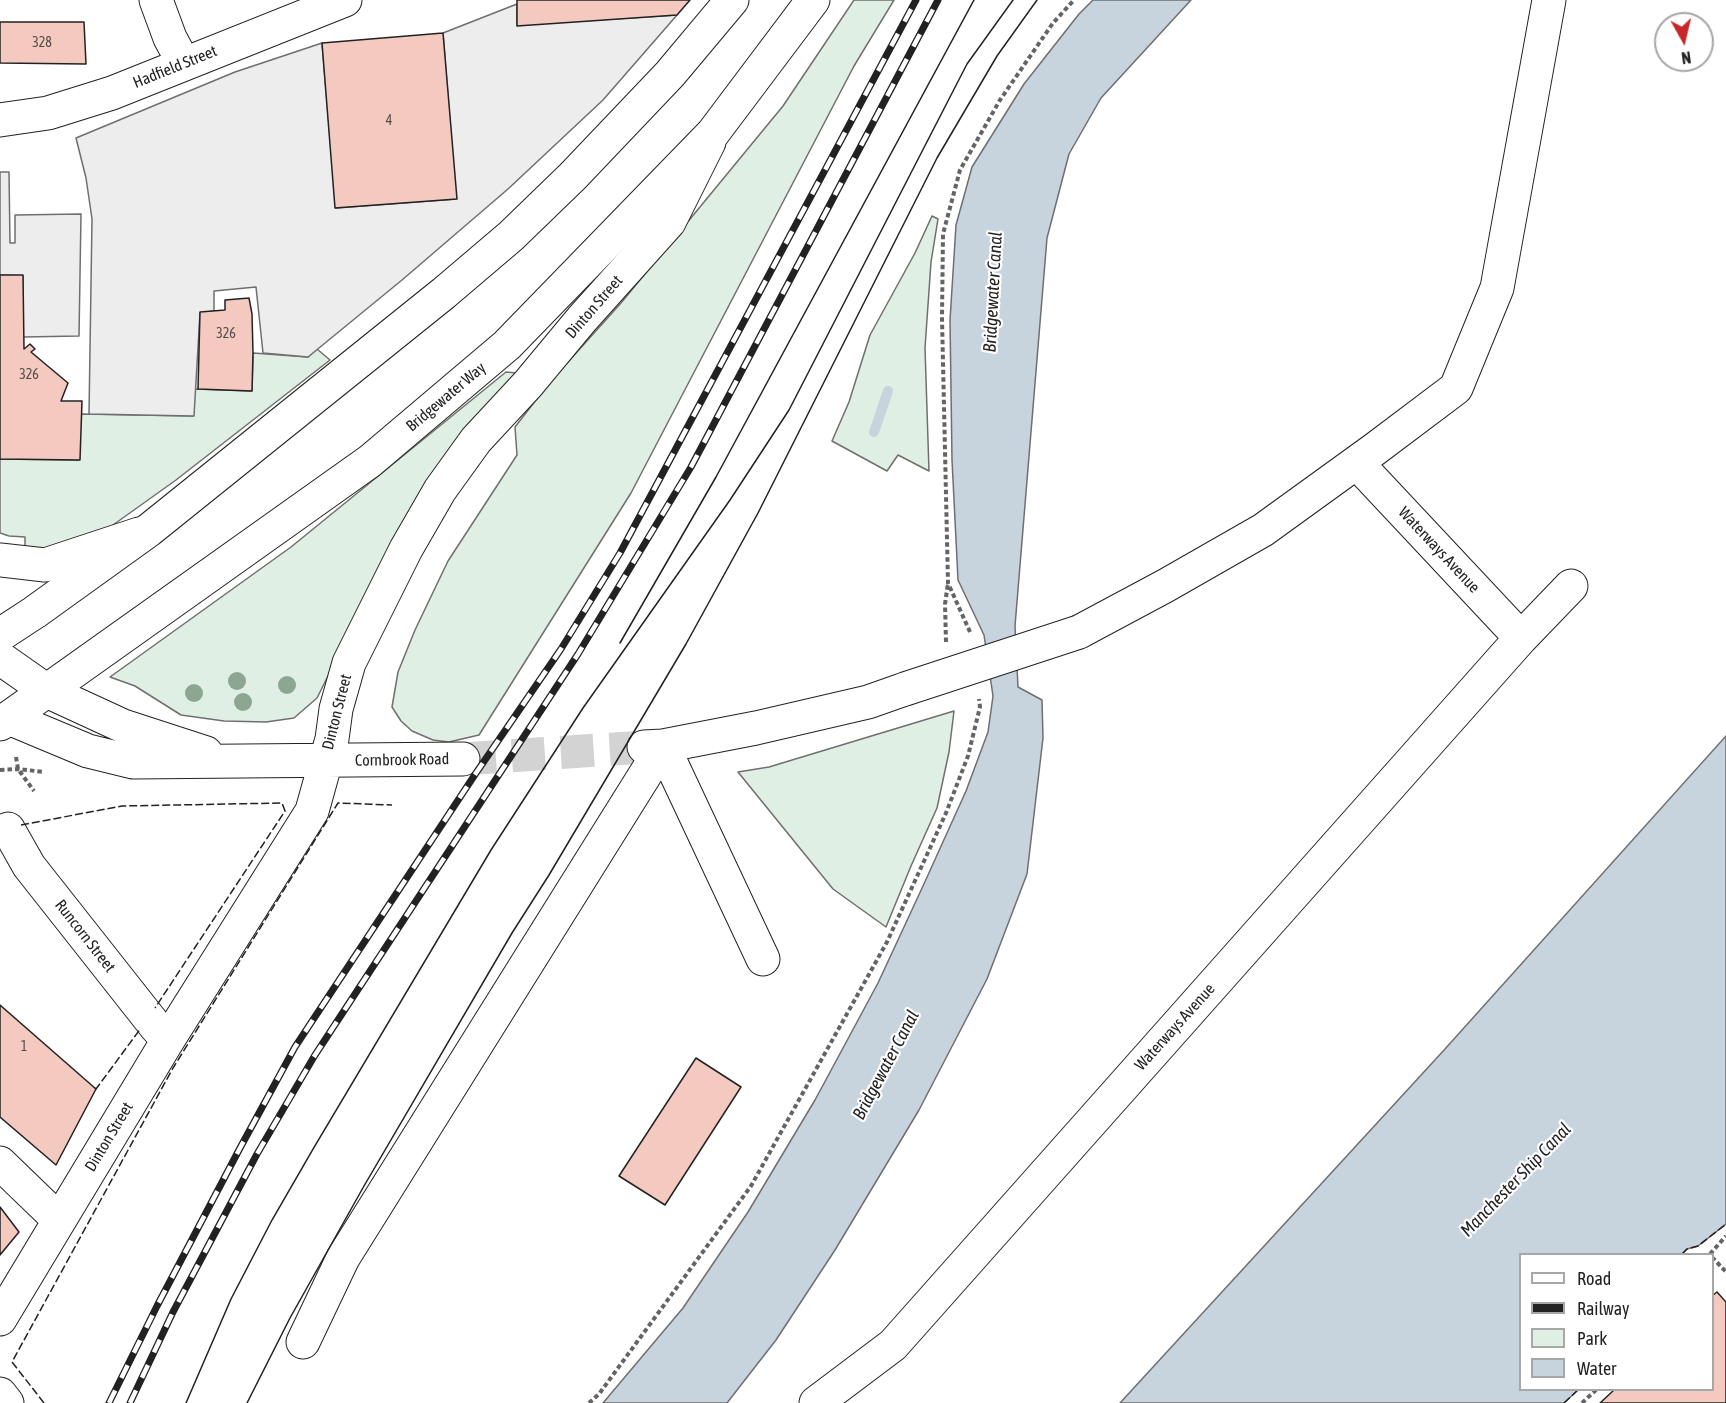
<!DOCTYPE html>
<style>
body{margin:0}
#map{position:relative;width:1726px;height:1403px;overflow:hidden;background:#fff;font-family:"Asap Condensed",sans-serif}
canvas{display:block}
.legend{position:absolute;left:1519px;top:1253px;width:195px;height:138px;box-sizing:border-box;background:#fff;border:2px solid #a7a7a7;margin:0;padding:8px 10px;list-style:none;font-size:18px;color:#222}
.legend li{display:flex;align-items:center;gap:12px;height:30px}
.legend b{width:30px;border:2px solid #a7a7a7}
.north{position:absolute;left:1654px;top:12px;width:60px;height:60px;box-sizing:border-box;background:#fff;border:2px solid #a7a7a7;border-radius:50%;rotate:172deg;font-size:16px;font-weight:700;line-height:24px;text-align:center;color:#222}
.north::after{content:'';display:block;margin:auto;width:21px;height:27px;background:#c62828;clip-path:polygon(50% 0,100% 100%,50% 72%,0 100%)}
</style>
<div id="map">
<canvas width="1726" height="1403"></canvas>
<ul class="legend">
<li><b style="height:8px;background:#fff"></b>Road</li>
<li><b style="height:8px;background:#222"></b>Railway</li>
<li><b style="height:16px;background:#e0efe3"></b>Park</li>
<li><b style="height:16px;background:#c7d3dd"></b>Water</li>
</ul>
<div class="north">N</div>
</div>
<script>
const ctx = document.querySelector('canvas').getContext('2d');
ctx.lineJoin = 'round';
function paint(path, color) {
  ctx.fillStyle = color;
  ctx.fill(path, 'evenodd');
}
function shape(rows) {
  const path = new Path2D();
  for (const r of rows) {
    path.moveTo(r[0], r[1]);
    for (let i = 2; i < r.length; i += 2) path.lineTo(r[i], r[i + 1]);
  }
  return path;
}
function strokePath(path, color, width, dash) {
  ctx.strokeStyle = color;
  ctx.lineWidth = width;
  ctx.lineCap = dash ? 'butt' : 'round';
  ctx.setLineDash(dash || []);
  ctx.stroke(path);
}
function label(font, color, halo, rows, align = 'center') {
  ctx.font = font + ' "Asap Condensed",sans-serif';
  ctx.lineWidth = 4.5;
  ctx.setLineDash([]);
  ctx.textBaseline = 'middle';
  ctx.strokeStyle = halo;
  ctx.fillStyle = color;
  for (const [text, x, y, turn = 0] of rows) {
    ctx.save();
    ctx.translate(x, y);
    ctx.rotate((+turn || 0) * Math.PI / 180);
    ctx.textAlign = isNaN(turn) ? turn : align;
    if (halo) ctx.strokeText(text, 0, 0);
    ctx.fillText(text, 0, 0);
    ctx.restore();
  }
}
const green = shape([
 [854,0,894,0,854,66,631,493,479,735,449,742,433,740,412,731,401,721,392,707,398,672,415,630,448,561,517,455,515,427,550,382,621,303,783,106,854,0],
 [932,216,938,219,931,262,925,348,929,471,898,455,887,471,832,441,849,402,870,335,915,253,932,216],
 [317,349,330,360,176,480,92,540,57,551,25,551,25,537,9,536,0,533,0,459,79,460,81,414,193,416,195,389,252,391,253,353,308,357,317,349],
 [506,372,517,373,359,614,317,698,294,718,266,722,224,721,181,715,135,686,110,677,291,547,506,372],
 [954,711,949,752,937,808,911,866,886,927,833,889,738,772,769,767,954,711]
]);
const parking = shape([
 [517,4,517,25,677,15,603,100,508,189,402,280,308,357,263,353,256,287,214,291,214,311,200,313,194,416,89,414,92,219,86,178,76,138,235,72,322,43,336,208,456,199,443,33,517,4],
 [0,172,9,172,10,243,15,243,15,215,81,214,79,336,23,337,23,276,0,275,0,172]
]);
const water = shape([
 [1093,0,1191,0,1101,98,1069,154,1047,238,1015,626,1018,687,1042,700,1043,738,1027,874,987,979,919,1110,835,1250,776,1340,727,1403,603,1403,683,1308,748,1212,815,1100,878,983,923,886,966,791,988,732,993,696,984,635,958,580,952,460,950,320,956,225,972,167,1024,84,1079,14,1093,0],
 [1726,736,1726,1224,1698,1246,1687,1249,1682,1254,1520,1254,1520,1390,1578,1390,1564,1403,1120,1403,1445,1049,1726,736]
]);
const stream = shape([
 [874,432,888,391]
]);
const building = shape([
 [517,0,690,0,677,15,517,26,517,0],
 [0,22,84,22,86,64,0,63,0,22],
 [443,33,457,199,335,208,322,43,443,33],
 [0,275,23,275,24,349,30,344,35,349,31,352,68,383,61,401,82,401,80,460,0,459,0,275],
 [249,298,252,314,253,353,252,391,198,389,200,312,225,310,225,300,249,298],
 [0,1005,96,1089,56,1165,0,1117,0,1005],
 [696,1058,741,1087,665,1205,619,1176,696,1058],
 [0,1207,19,1232,0,1255,0,1207],
 [1717,1292,1726,1302,1726,1403,1600,1403,1614,1390,1712,1390,1712,1296,1717,1292]
]);
const minorTunnel = shape([
 [463,759,644,747]
]);
const path = shape([
 [970,632,948,583,942,318,943,234,960,170,1000,100,1053,23,1074,0],
 [946,642,945,604,948,583],
 [16,757,18,769,34,791],
 [0,770,18,769,44,772],
 [1710,1254,1726,1236],
 [1712,1257,1726,1272],
 [589,1403,599,1394,751,1186,887,942,946,813,968,756,980,707,979,699],
 [1582,1403,1596,1390]
]);
const minor = shape([
 [156,0,170,38,184,64],
 [0,120,48,113,112,93,345,0],
 [1357,463,1521,638],
 [1079,632,1165,586,1263,530,1375,449,1456,388,1497,288,1549,0],
 [47,691,123,726,206,753],
 [9,718,88,751,133,762,463,759],
 [663,746,763,959],
 [644,747,663,746,756,728,868,702,905,689],
 [8,829,29,866,156,1027,168,1040],
 [0,1163,59,1220],
 [0,1319,168,1040,312,811,332,739,336,709,349,663,406,549,440,490,476,440,528,384,582,319,669,222,709,142],
 [303,1342,343,1258,663,746],
 [0,1394,7,1403],
 [816,1403,893,1345,1521,638,1571,586]
]);
const major = shape([
 [0,560,45,565,139,534],
 [0,658,47,691]
]);
const highway = shape([
 [0,635,35,612,149,530,444,293,511,236,573,176,670,74,732,0],
 [0,724,370,461,507,345,713,133,813,0]
]);
const tram = shape([
 [620,643,716,477,974,0],
 [186,1403,231,1299,272,1220,313,1149,491,850,583,708,730,500,789,410,967,64,1013,0],
 [247,1403,290,1318,364,1186,512,933,549,875,686,644,758,513,937,158,997,56,1037,0]
]);
const rail = shape([
 [109,1403,157,1306,240,1148,295,1047,476,773,561,649,620,553,916,0],
 [130,1403,173,1312,257,1154,315,1055,578,654,691,467,938,0]
]);
const minorBridge = shape([
 [905,689,1079,632]
]);
const fence = shape([
 [21,825,122,806,282,803,285,811,155,1008],
 [95,1088,96,1089,141,1028],
 [1682,1254,1687,1249,1698,1246,1726,1224],
 [44,1403,12,1362,173,1068,338,803,392,805],
 [1564,1403,1578,1390]
]);
const trees = [
 [237,681],
 [287,685],
 [194,693],
 [243,702]
];
const numberNames = [
 ["328",42,43],
 ["4",389,121],
 ["326",226,334],
 ["326",29,375],
 ["1",24,1047]
];
const streetNames = [
 ["Hadfield Street",175,67,-22],
 ["Dinton Street",594,307,-49],
 ["Bridgewater Way",446,397,-40],
 ["Waterways Avenue",1439,550,47],
 ["Dinton Street",337,712,-76],
 ["Cornbrook Road",402,760,-1],
 ["Runcorn Street",85,936,52],
 ["Waterways Avenue",1175,1027,-48],
 ["Dinton Street",109,1137,-59]
];
const waterNames = [
 ["Bridgewater Canal",993,292,-87],
 ["Bridgewater Canal",886,1065,-62],
 ["Manchester Ship Canal",1516,1180,-46]
];
paint(green, '#e0efe3');
strokePath(green, '#6f6f6f', 1.5);
paint(parking, '#ededed');
strokePath(parking, '#6f6f6f', 1.5);
paint(water, '#c7d3dd');
strokePath(water, '#6f6f6f', 1.5);
strokePath(stream, '#c7d3dd', 10);
paint(building, '#f3c9c0');
strokePath(building, '#222', 1.5);
strokePath(minorTunnel, '#d3d3d3', 33, [33, 16]);
strokePath(minor, '#222', 35);
strokePath(major, '#222', 35);
strokePath(highway, '#222', 35);
strokePath(path, '#646464', 4, [4.5, 3]);
strokePath(minor, '#fff', 33);
strokePath(major, '#fff', 33);
strokePath(highway, '#fff', 33);
strokePath(tram, '#222', 1.5);
strokePath(rail, '#222', 7);
strokePath(rail, '#fff', 4.5, [14]);
strokePath(minorBridge, '#222', 35, []);
strokePath(minorBridge, '#fff', 33);
strokePath(fence, '#222', 1.5, [8, 3]);
ctx.fillStyle = '#8da692';
for (const [x, y] of trees) {
  ctx.beginPath();
  ctx.arc(x, y, 9, 0, 2 * Math.PI);
  ctx.fill();
}
label('14px', '#564c4a', null, numberNames);
label('16px', '#222', '#fff', streetNames);
label('italic 18px', '#222', '#fff', waterNames);
</script>
